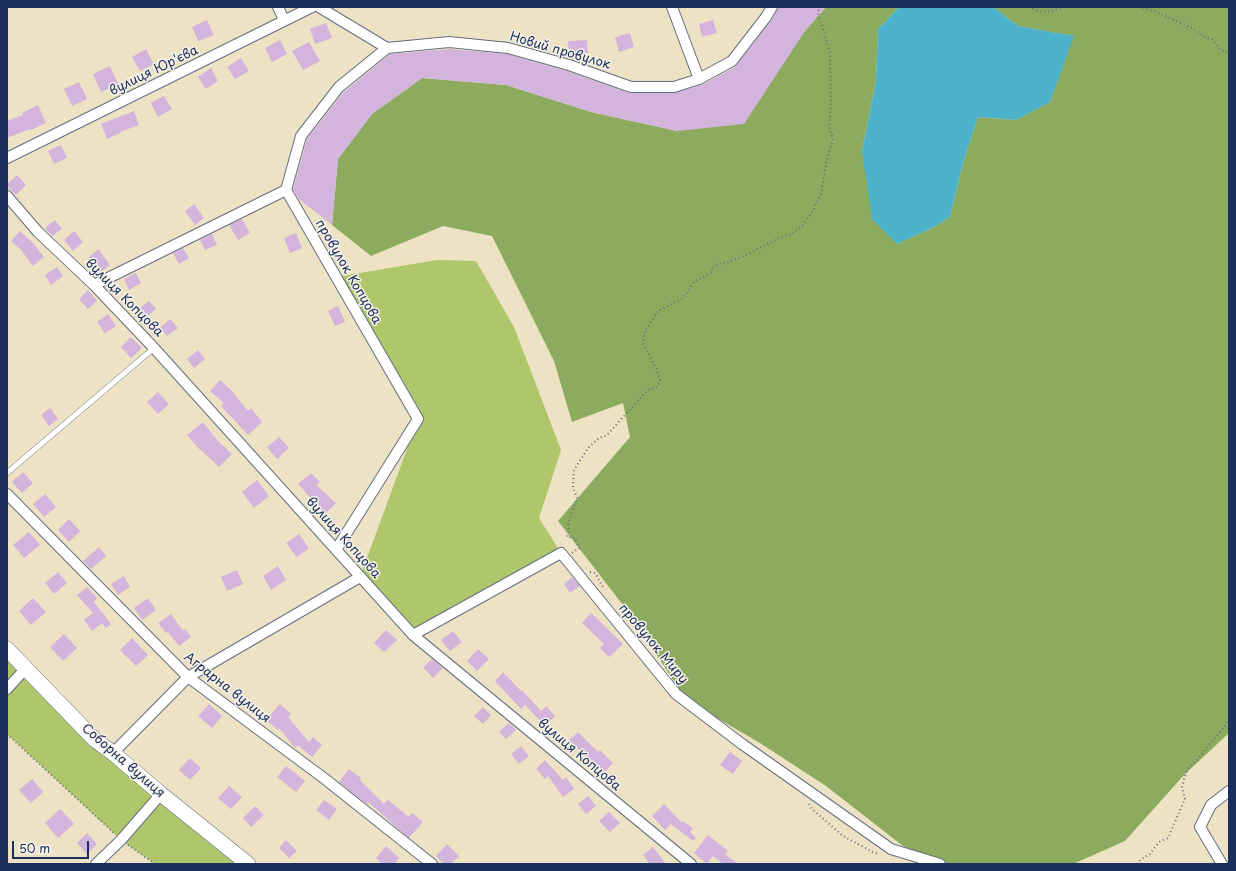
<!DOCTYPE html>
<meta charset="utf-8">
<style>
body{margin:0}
#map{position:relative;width:1236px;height:871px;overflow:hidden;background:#ede2c3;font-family:"Playpen Sans",sans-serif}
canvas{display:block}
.frame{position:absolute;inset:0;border:8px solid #1b2f5e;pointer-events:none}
.scale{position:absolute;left:12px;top:841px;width:77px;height:18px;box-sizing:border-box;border:2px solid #1b2f5e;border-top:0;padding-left:5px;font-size:12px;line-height:14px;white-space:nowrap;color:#1b2f5e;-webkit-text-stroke:3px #f7f3e8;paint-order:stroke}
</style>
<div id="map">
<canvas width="1236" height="871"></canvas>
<div class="frame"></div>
<div class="scale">50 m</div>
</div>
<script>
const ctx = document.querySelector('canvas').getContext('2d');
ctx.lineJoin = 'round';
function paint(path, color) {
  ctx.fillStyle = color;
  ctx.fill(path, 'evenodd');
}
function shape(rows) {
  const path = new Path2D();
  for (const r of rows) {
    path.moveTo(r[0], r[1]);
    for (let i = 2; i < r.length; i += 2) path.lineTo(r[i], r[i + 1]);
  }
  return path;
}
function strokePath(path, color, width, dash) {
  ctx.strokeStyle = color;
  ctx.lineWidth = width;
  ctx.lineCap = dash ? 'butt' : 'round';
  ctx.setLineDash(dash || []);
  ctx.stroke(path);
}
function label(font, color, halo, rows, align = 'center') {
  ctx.font = font + ' "Playpen Sans",sans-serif';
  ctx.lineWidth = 3;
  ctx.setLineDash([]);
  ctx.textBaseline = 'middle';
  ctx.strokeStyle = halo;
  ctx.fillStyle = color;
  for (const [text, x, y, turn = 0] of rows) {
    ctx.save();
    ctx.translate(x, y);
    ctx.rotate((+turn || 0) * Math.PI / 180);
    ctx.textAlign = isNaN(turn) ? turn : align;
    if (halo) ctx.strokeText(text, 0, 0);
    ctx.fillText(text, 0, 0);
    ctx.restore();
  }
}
const green = shape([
 [437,260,476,261,514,327,561,450,539,518,561,553,413,635,360,577,418,419,336,277],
 [7,649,95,740,248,864,155,864,121,840,7,734]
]);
const forest = shape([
 [826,7,899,7,878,29,876,81,862,151,897,244,934,227,950,217,963,163,978,117,1016,120,1050,102,1073,36,1018,26,993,7,1229,7,1229,733,1184,775,1125,841,1073,864,944,864,903,846,826,786,760,743,686,700,633,618,558,521,630,437,623,403,572,422,554,361,492,236,443,226,371,256,332,225,338,159,372,114,422,78,506,85,591,112,677,131,805,31]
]);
const water = shape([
 [899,7,993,7,1018,26,1074,36,1050,102,1016,120,978,117,963,163,950,217,934,227,897,244,872,219,862,151,876,81,878,29]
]);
const building = shape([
 [778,7,826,7,805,31,744,124,677,131,591,112,506,85,422,78,372,114,338,159,332,225,299,199,293,189,307,139,344,92,390,54,449,49,507,54,567,71,629,93,674,93,702,85,735,67,771,21],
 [207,20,214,35,198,41,192,27],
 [713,20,717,33,702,37,699,24],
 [326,23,332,38,315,44,310,29],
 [630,33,634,47,619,52,615,37],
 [280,40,287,54,272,62,265,48],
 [587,40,588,53,569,54,568,41],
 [309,42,320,61,303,70,292,51],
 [146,49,154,64,140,71,132,57],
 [241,58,249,71,235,79,227,67],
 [110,66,118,84,101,92,93,74],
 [211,68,218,81,206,89,198,77],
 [79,82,87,99,72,106,64,89],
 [164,96,172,109,158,117,151,103],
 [38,105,46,123,31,130,30,129,7,138,7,121,23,115,22,113],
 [134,111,139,125,120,132,121,133,107,139,101,124],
 [61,145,67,158,54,164,48,151],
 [17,175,26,185,16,195,7,186,7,184],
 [194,204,204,218,195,225,185,211],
 [242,219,250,233,238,240,229,225],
 [55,220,62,229,52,236,45,228],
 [20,231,34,244,44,257,33,266,21,250,11,241],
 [74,231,83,242,73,251,64,240],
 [296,233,302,248,290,253,284,238],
 [212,234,217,245,205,250,200,240],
 [183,248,189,258,179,264,173,253],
 [98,249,110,265,101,272,89,257],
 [57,267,63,276,51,285,45,275],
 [136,273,141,283,129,290,124,279],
 [88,290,97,301,88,309,79,299],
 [149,301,156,309,145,318,138,310],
 [338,306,345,322,335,326,328,311],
 [108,314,116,326,105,333,97,322],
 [170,319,178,328,167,336,160,328],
 [131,337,142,348,131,358,121,347],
 [198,350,205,359,194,368,187,359],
 [220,380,230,389,248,411,251,408,262,422,248,435,221,406,224,403,210,391],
 [158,392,169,404,158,414,147,402],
 [50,408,58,419,49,426,41,415],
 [203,422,217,440,232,454,219,467,201,450,200,450,187,435],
 [279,437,289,448,277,459,267,447],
 [23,472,33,483,22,493,12,482],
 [311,473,320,482,316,485,336,503,325,514,315,504,315,503,298,484],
 [257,480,269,496,254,508,242,492],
 [45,494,56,507,44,517,33,504],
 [69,519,80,531,69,542,58,530],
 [29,532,40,545,24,558,13,545],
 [299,534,309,548,297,557,286,543],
 [99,547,106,556,91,569,83,561],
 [278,566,286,580,271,590,263,576],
 [237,570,243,584,227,591,221,577],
 [58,572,67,583,54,594,45,583],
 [124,576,130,587,118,595,111,584],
 [572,577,580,586,570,593,564,584],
 [87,587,97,598,94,602,111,624,106,628,102,623,92,631,84,620,93,613,77,595],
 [33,598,46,612,31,625,19,611],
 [148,598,156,610,142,620,134,608],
 [591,613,623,644,609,657,600,648,604,644,582,623],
 [171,614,183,631,185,629,191,637,179,646,168,632,166,633,158,623],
 [386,630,397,640,384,652,374,643],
 [453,631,462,642,450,651,441,640],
 [64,634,77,648,63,661,50,647],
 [132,638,148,655,136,666,120,650],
 [478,649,489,659,477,671,467,661],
 [432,659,443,668,433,678,423,667],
 [503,672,521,691,522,690,541,711,546,706,555,716,545,726,525,705,521,709,495,681],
 [209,704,222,716,212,728,198,716],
 [280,704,291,714,288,717,309,742,313,737,322,745,312,757,298,745,295,748,279,728,278,730,266,720],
 [483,707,491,715,483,724,474,716],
 [509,723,516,730,506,739,499,732],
 [578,732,598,752,600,750,613,763,603,774,569,740],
 [521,746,529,756,519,764,511,754],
 [730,752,742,761,733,774,720,765],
 [190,758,201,768,190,780,179,770],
 [545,760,563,780,566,777,574,789,563,797,548,776,545,779,536,769],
 [286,766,305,781,296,792,277,777],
 [349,769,361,778,360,780,384,804,388,800,409,817,412,813,423,822,409,838,368,802,367,804,339,782],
 [32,779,43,792,31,803,19,790],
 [229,786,242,797,231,809,218,798],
 [588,796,596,806,586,814,578,804],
 [324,800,337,809,329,820,316,810],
 [664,804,682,823,683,821,693,828,690,832,696,838,693,841,671,824,665,830,652,816],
 [255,806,264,815,251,827,243,818],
 [60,809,74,824,58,838,45,823],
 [609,812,620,823,610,832,599,821],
 [87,833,97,844,87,854,77,843],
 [708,835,728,851,725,854,738,864,723,864,713,856,707,864,694,853],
 [286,840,297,851,289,858,279,848],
 [447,844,459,856,451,864,444,864,436,856],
 [386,846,399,858,394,864,382,864,376,858],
 [653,847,666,864,650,864,643,855]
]);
const path = shape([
 [1029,7,1039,11,1048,12,1063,7],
 [1139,7,1154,11,1192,28,1207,38,1212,39,1220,49,1229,54],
 [572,553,579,548,575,538,567,537,569,531,568,523,577,498,573,488,574,470,588,448,599,438,607,435,644,394,648,390,657,387,660,380,657,370,643,344,645,330,649,325,658,311,683,298,695,281,712,273,711,269,718,264,726,263,744,256,779,238,792,234,804,224,812,212,821,193,827,160,833,139,829,126,831,101,830,54,823,28,818,16,819,7],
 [590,572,595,573,604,589],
 [7,734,114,833],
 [809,804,812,809,843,836,873,852,879,854],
 [128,845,155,864],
 [1137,864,1140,860,1150,854,1159,842,1168,838,1185,799,1182,787,1184,779,1188,768,1195,762,1229,721]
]);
const lane = shape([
 [7,473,154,348]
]);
const street = shape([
 [278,7,284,20],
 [319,7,387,48,449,42,508,48,569,65,631,87,674,87,699,79,732,61,766,17,772,7],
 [672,7,699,79],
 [7,158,312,7],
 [286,190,418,419,336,550],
 [286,190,301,136,339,87,387,48],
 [7,196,38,232,94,285,154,348,413,635,691,864],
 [94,285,286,190],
 [7,494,188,677,325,779,432,864],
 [413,635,561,553,676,694,742,744,891,849,940,864],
 [7,689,26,668],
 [113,753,188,677,360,577],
 [96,864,121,840,161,794],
 [1222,864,1200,827,1211,805,1229,791]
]);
const secondary = shape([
 [7,649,95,740,113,753,161,794,248,864]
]);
const streetNames = [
 ["Новий провулок",560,51,16],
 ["вулиця Юр'єва",154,71,-26],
 ["провулок Копцова",348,272,60],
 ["вулиця Копцова",124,298,45],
 ["вулиця Копцова",343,538,48],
 ["провулок Миру",653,644,50],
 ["Аграрна вулиця",227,688,38],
 ["вулиця Копцова",579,755,40],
 ["Соборна вулиця",123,761,41]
];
paint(green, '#b0c66b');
paint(forest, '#8cab5f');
paint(water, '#4bb2ca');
paint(building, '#d2b4dc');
strokePath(lane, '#646e81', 6);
strokePath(street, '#646e81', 12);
strokePath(secondary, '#646e81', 16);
strokePath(path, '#646e81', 2, [1, 3]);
strokePath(lane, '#fff', 5);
strokePath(street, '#fff', 10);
strokePath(secondary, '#fff', 15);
label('13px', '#1b2f5e', '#f7f3e8', streetNames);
</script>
